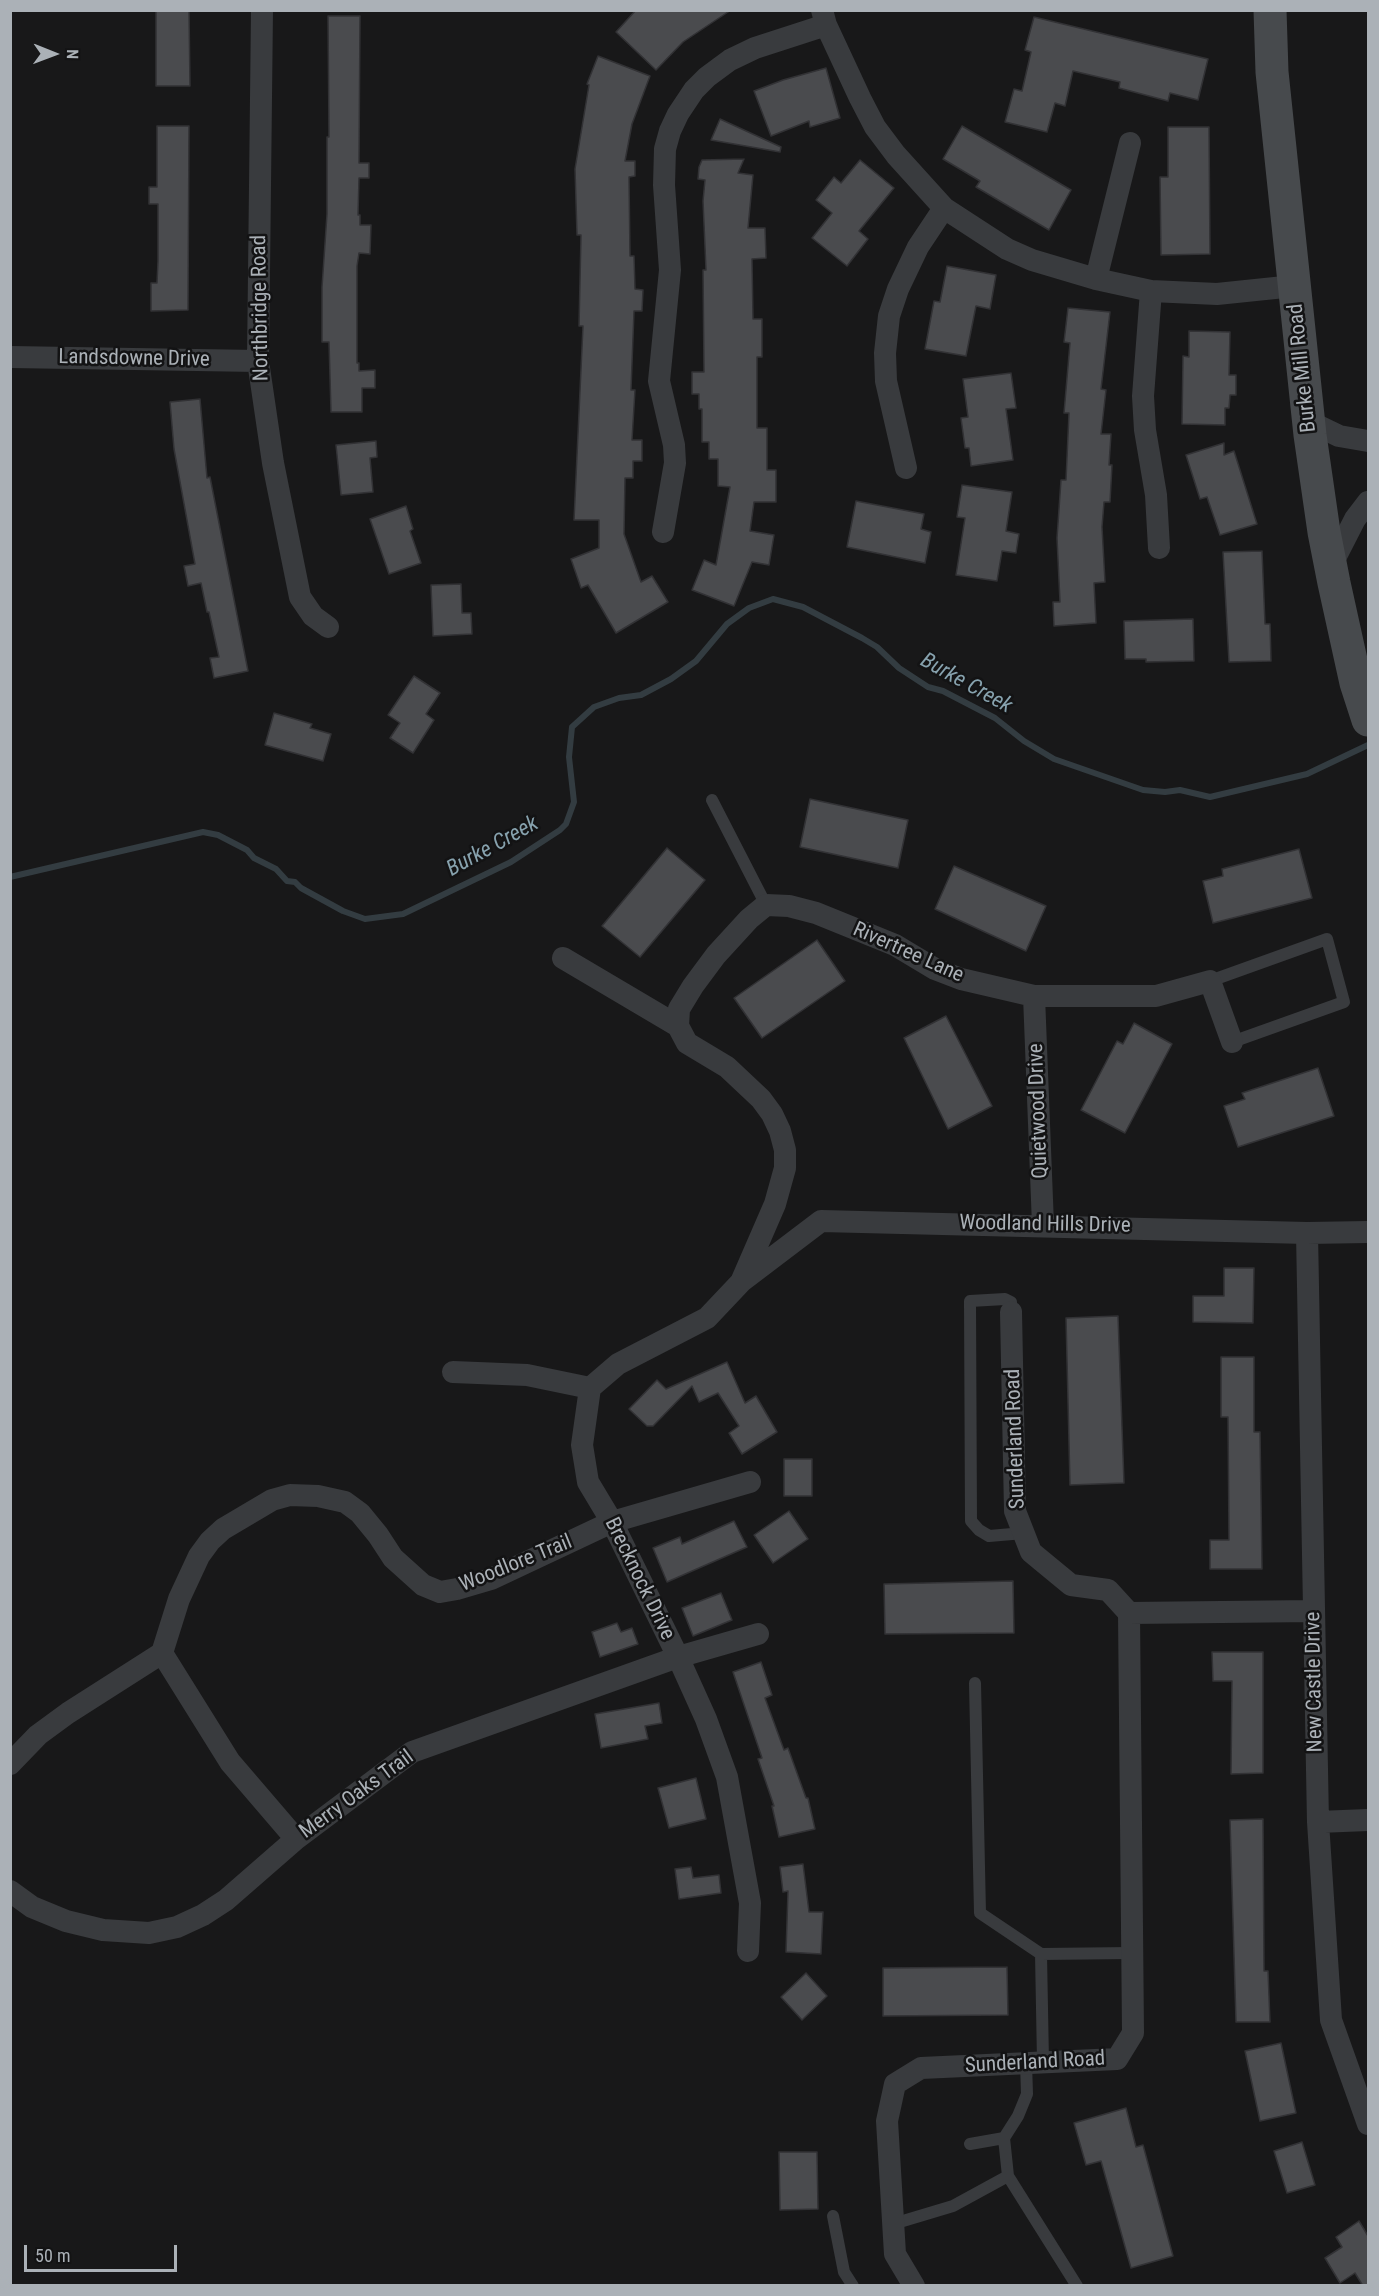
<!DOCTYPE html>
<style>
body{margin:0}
#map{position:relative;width:1379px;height:2296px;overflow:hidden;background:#181819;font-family:"Roboto Condensed",sans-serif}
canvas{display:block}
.frame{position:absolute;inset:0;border:12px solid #abb1b7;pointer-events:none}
.north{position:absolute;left:24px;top:24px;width:60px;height:60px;-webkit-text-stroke:4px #131314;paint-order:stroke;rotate:91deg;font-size:16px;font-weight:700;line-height:24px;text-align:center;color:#abb1b7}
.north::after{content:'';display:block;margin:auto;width:21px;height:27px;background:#abb1b7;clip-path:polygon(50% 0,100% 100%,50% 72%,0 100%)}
.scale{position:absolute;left:24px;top:2245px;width:153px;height:27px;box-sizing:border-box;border:3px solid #abb1b7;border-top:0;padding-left:8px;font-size:18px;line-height:21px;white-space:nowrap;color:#abb1b7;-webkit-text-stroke:4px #131314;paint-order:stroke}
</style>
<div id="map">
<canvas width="1379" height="2296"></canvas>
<div class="frame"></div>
<div class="north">N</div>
<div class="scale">50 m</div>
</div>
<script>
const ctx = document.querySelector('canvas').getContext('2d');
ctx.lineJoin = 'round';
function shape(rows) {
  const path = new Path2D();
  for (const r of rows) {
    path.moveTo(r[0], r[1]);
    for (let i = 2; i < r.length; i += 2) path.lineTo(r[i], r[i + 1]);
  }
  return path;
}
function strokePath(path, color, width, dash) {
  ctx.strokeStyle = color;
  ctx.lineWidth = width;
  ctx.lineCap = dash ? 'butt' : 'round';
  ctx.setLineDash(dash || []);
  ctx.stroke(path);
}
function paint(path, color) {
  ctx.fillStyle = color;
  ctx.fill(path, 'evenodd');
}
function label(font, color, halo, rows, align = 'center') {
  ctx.font = font + ' "Roboto Condensed",sans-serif';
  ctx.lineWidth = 5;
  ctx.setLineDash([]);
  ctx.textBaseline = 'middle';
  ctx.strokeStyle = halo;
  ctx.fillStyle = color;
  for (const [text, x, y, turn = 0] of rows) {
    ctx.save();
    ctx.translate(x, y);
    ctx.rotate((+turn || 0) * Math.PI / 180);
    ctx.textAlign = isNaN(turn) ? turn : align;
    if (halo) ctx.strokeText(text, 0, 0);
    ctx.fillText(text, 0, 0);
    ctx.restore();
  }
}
const stream = shape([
 [10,877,203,832,218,835,247,850,254,858,276,869,287,881,295,882,301,888,343,911,365,919,403,914,511,862,560,830,566,824,574,802,569,757,572,727,594,707,619,698,641,695,671,679,696,661,727,624,749,608,773,599,803,607,862,638,877,647,899,668,928,687,943,691,995,718,1024,741,1054,759,1143,790,1165,792,1180,790,1210,797,1307,774,1368,745]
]);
const building = shape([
 [156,10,189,10,190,86,156,86,156,10],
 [636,10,731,10,683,42,656,70,616,32,636,10],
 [328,16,360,16,359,163,369,163,369,178,359,178,358,215,360,215,360,225,371,225,370,254,359,253,357,266,357,363,359,363,359,371,375,370,375,388,362,388,362,412,331,412,329,342,322,342,322,287,327,214,327,137,329,137,328,16],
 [1034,17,1208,59,1198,100,1170,93,1168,101,1119,88,1120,82,1073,71,1065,106,1055,103,1047,132,1005,122,1014,89,1022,91,1031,52,1025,50,1034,17],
 [598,56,650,76,632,124,625,161,635,161,635,176,629,177,630,256,634,256,635,289,643,290,642,311,634,311,631,390,635,390,632,440,642,440,642,461,633,461,633,478,625,478,624,534,641,582,652,576,668,602,616,633,588,585,581,588,571,559,599,548,599,520,574,520,583,326,579,326,581,235,577,235,575,169,589,85,587,84,598,56],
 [826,68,840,118,810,127,809,121,771,136,754,91,783,80,826,68],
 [720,119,781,147,780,152,711,140,720,119],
 [157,126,189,126,188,310,151,311,151,283,157,283,158,261,158,204,149,204,149,187,157,187,157,126],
 [962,126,1071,190,1049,230,976,187,980,181,943,159,962,126],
 [1168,127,1209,127,1210,254,1161,255,1160,177,1168,177,1168,127],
 [744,159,738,173,753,175,748,228,765,228,766,258,752,259,753,319,762,319,762,357,757,357,757,428,767,428,767,470,776,470,776,502,754,502,750,531,774,535,769,565,752,562,734,606,692,590,704,560,716,565,730,487,718,486,718,459,709,459,709,442,702,442,702,409,699,409,699,394,692,394,692,372,704,372,703,270,706,270,703,201,705,180,698,179,699,167,702,160,744,159],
 [860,160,894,188,859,231,868,239,847,266,812,238,832,213,816,200,834,177,841,183,860,160],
 [947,266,996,275,990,309,976,306,966,356,925,349,934,301,940,302,947,266],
 [1068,308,1110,312,1101,389,1106,390,1101,434,1111,434,1109,465,1112,465,1110,502,1104,502,1102,527,1105,582,1094,583,1096,623,1054,626,1053,602,1060,602,1057,538,1061,480,1066,480,1069,413,1064,413,1070,343,1064,342,1068,308],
 [1189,331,1230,332,1229,375,1236,375,1236,395,1230,395,1229,408,1225,408,1225,425,1182,424,1183,356,1189,357,1189,331],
 [1011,373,1016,408,1006,409,1013,460,971,466,969,448,965,448,961,418,968,417,963,379,1011,373],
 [200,399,207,478,210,477,248,671,214,678,210,658,219,657,209,612,207,612,201,583,188,586,184,566,195,564,174,449,170,402,200,399],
 [376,441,377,457,370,458,373,492,341,495,336,445,376,441],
 [1224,443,1224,455,1234,451,1257,524,1220,535,1207,497,1200,499,1186,455,1224,443],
 [962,485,1012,492,1006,531,1019,534,1016,553,1002,551,997,581,956,575,965,518,957,517,962,485],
 [856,501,924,514,921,529,931,532,925,563,847,547,856,501],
 [406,506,413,529,410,531,421,563,389,574,370,519,406,506],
 [1262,551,1265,624,1270,624,1271,661,1229,662,1223,552,1262,551],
 [461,584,462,613,471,613,472,634,433,636,431,585,461,584],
 [1193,619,1194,661,1146,662,1146,659,1125,659,1124,621,1193,619],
 [414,676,440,693,426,714,434,720,413,753,390,738,400,723,388,715,414,676],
 [274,713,312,724,310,728,331,734,323,761,265,745,274,713],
 [810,799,908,820,898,868,800,847,810,799],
 [667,848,705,880,640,957,602,926,667,848],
 [1299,849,1312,898,1213,923,1203,881,1223,876,1222,869,1299,849],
 [954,866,1046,906,1026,951,935,909,954,866],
 [817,940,845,981,762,1038,734,998,817,940],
 [946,1016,992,1106,948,1129,904,1038,946,1016],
 [1134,1023,1172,1044,1125,1133,1081,1110,1117,1041,1123,1044,1134,1023],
 [1318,1068,1334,1116,1238,1147,1224,1106,1245,1099,1242,1093,1318,1068],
 [1224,1268,1254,1268,1253,1323,1193,1322,1193,1296,1224,1296,1224,1268],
 [1118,1316,1124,1483,1070,1485,1066,1318,1118,1316],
 [1221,1357,1254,1357,1254,1432,1260,1432,1262,1569,1210,1569,1210,1540,1229,1540,1228,1417,1221,1417,1221,1357],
 [727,1362,745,1403,756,1396,777,1432,742,1454,729,1433,739,1426,718,1393,699,1402,692,1386,653,1426,647,1426,629,1409,657,1380,666,1389,727,1362],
 [784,1459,812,1459,812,1496,784,1496,784,1459],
 [789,1511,808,1539,773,1563,754,1535,789,1511],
 [734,1521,747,1547,667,1582,653,1548,680,1537,682,1544,734,1521],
 [1013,1581,1014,1633,885,1634,884,1584,1013,1581],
 [721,1593,732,1620,693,1636,682,1608,721,1593],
 [617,1623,621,1632,632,1628,638,1644,600,1657,592,1632,617,1623],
 [1212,1652,1263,1652,1263,1773,1231,1774,1232,1681,1213,1681,1212,1652],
 [761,1662,772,1695,765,1698,784,1750,788,1748,806,1798,808,1798,815,1829,779,1837,772,1806,774,1806,758,1759,762,1758,733,1672,761,1662],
 [659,1703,662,1723,645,1726,648,1739,601,1748,595,1714,659,1703],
 [696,1778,706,1819,669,1828,658,1788,696,1778],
 [1263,1819,1264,1971,1268,1971,1270,2022,1236,2022,1230,1820,1263,1819],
 [803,1864,809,1912,823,1912,821,1954,786,1952,788,1891,783,1892,780,1867,803,1864],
 [691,1867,693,1878,719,1875,721,1893,679,1899,675,1869,691,1867],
 [1007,1967,1008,2015,883,2016,883,1968,1007,1967],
 [806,1973,827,1996,802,2020,781,1997,806,1973],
 [1281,2043,1296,2113,1260,2121,1245,2051,1281,2043],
 [1126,2108,1136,2147,1143,2145,1173,2256,1131,2268,1101,2161,1086,2165,1074,2123,1126,2108],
 [1302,2142,1315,2185,1287,2193,1274,2151,1302,2142],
 [779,2152,817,2152,818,2209,780,2210,779,2152],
 [1359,2221,1368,2236,1368,2286,1363,2286,1355,2273,1340,2283,1325,2258,1342,2247,1336,2237,1359,2221]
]);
const lane = shape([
 [712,800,766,905],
 [1210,981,1327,939,1344,1002,1232,1042],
 [1011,1312,1011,1302,1005,1299,970,1301,971,1521,979,1530,989,1536,1024,1533],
 [975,1683,980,1913,1041,1954,1132,1953],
 [1041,1954,1043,2062],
 [970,2144,1004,2138],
 [1008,2176,1004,2138,1018,2116,1027,2094,1026,2063],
 [833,2216,844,2272,853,2286],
 [893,2224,953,2206,1008,2176,1077,2286]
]);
const street = shape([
 [262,10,258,361,273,463,300,597,313,616,328,627],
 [822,10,826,25,860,98,875,127,896,155,944,208,1007,249,1032,260,1096,279,1151,291,1217,294,1294,286],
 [1096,279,1130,143],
 [1151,291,1143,396,1145,430,1156,495,1159,548],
 [10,357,258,361],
 [1308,421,1339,436,1368,441],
 [906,468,886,381,885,353,889,316,898,289,918,247,944,208],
 [663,532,675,463,674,445,659,381,670,270,664,185,665,149,670,131,678,114,694,90,707,77,730,60,755,48,826,25],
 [1331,566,1355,519,1368,502],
 [563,958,678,1026,687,1043,727,1067,761,1099,772,1114,780,1131,785,1150,785,1168,775,1204,742,1280],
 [1034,996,1043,1225],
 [678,1026,679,1009,693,986,716,955,749,919,766,905,789,906,816,913,895,945,935,969,961,979,1034,996,1156,996,1210,981,1232,1042],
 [1307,1233,1318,1822,1331,2020,1368,2124],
 [1011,1312,1015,1511,1031,1552,1071,1585,1108,1590,1129,1613,1314,1611],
 [453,1372,527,1375,590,1388],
 [10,1764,38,1735,68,1713,162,1653],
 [1318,1822,1368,1820],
 [296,1839,230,1762,162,1653,179,1599,199,1556,210,1541,223,1529,272,1500,290,1495,318,1496,345,1502,360,1513,378,1535,393,1558,423,1585,440,1592,457,1589,491,1579,612,1522,750,1482],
 [10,1891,32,1907,66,1921,103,1930,149,1933,177,1927,203,1915,226,1900,296,1839,412,1752,678,1657,758,1634],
 [748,1951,750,1903,727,1777,706,1719,678,1657,612,1522,588,1482,582,1445,590,1388,618,1364,707,1318,742,1281,821,1221,1307,1233,1368,1232],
 [914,2286,895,2254,887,2121,895,2084,921,2068,1117,2059,1133,2033,1129,1613]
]);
const secondary = shape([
 [1270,10,1272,72,1310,435,1324,532,1334,583,1356,683,1368,720]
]);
const streetNames = [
 ["Northbridge Road",261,308,-91],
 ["Landsdowne Drive",134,359,1],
 ["Burke Mill Road",1303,368,-96],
 ["Rivertree Lane",908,953,24],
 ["Quietwood Drive",1039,1111,-92],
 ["Woodland Hills Drive",1045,1225,1],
 ["Sunderland Road",1016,1439,-92],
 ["Woodlore Trail",516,1564,-22],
 ["Brecknock Drive",639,1579,64],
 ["New Castle Drive",1315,1682,-91],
 ["Merry Oaks Trail",357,1795,-36],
 ["Sunderland Road",1035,2063,-3]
];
const waterNames = [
 ["Burke Creek",966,684,29],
 ["Burke Creek",493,847,-29]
];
strokePath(stream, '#333c41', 6);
paint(building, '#4a4b4e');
strokePath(building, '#323235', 1.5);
strokePath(lane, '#393b3e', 12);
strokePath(street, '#393b3e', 22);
strokePath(secondary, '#474a4d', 33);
label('21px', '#abb1b7', '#131314', streetNames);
label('italic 22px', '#87a2ae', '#131314', waterNames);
</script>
